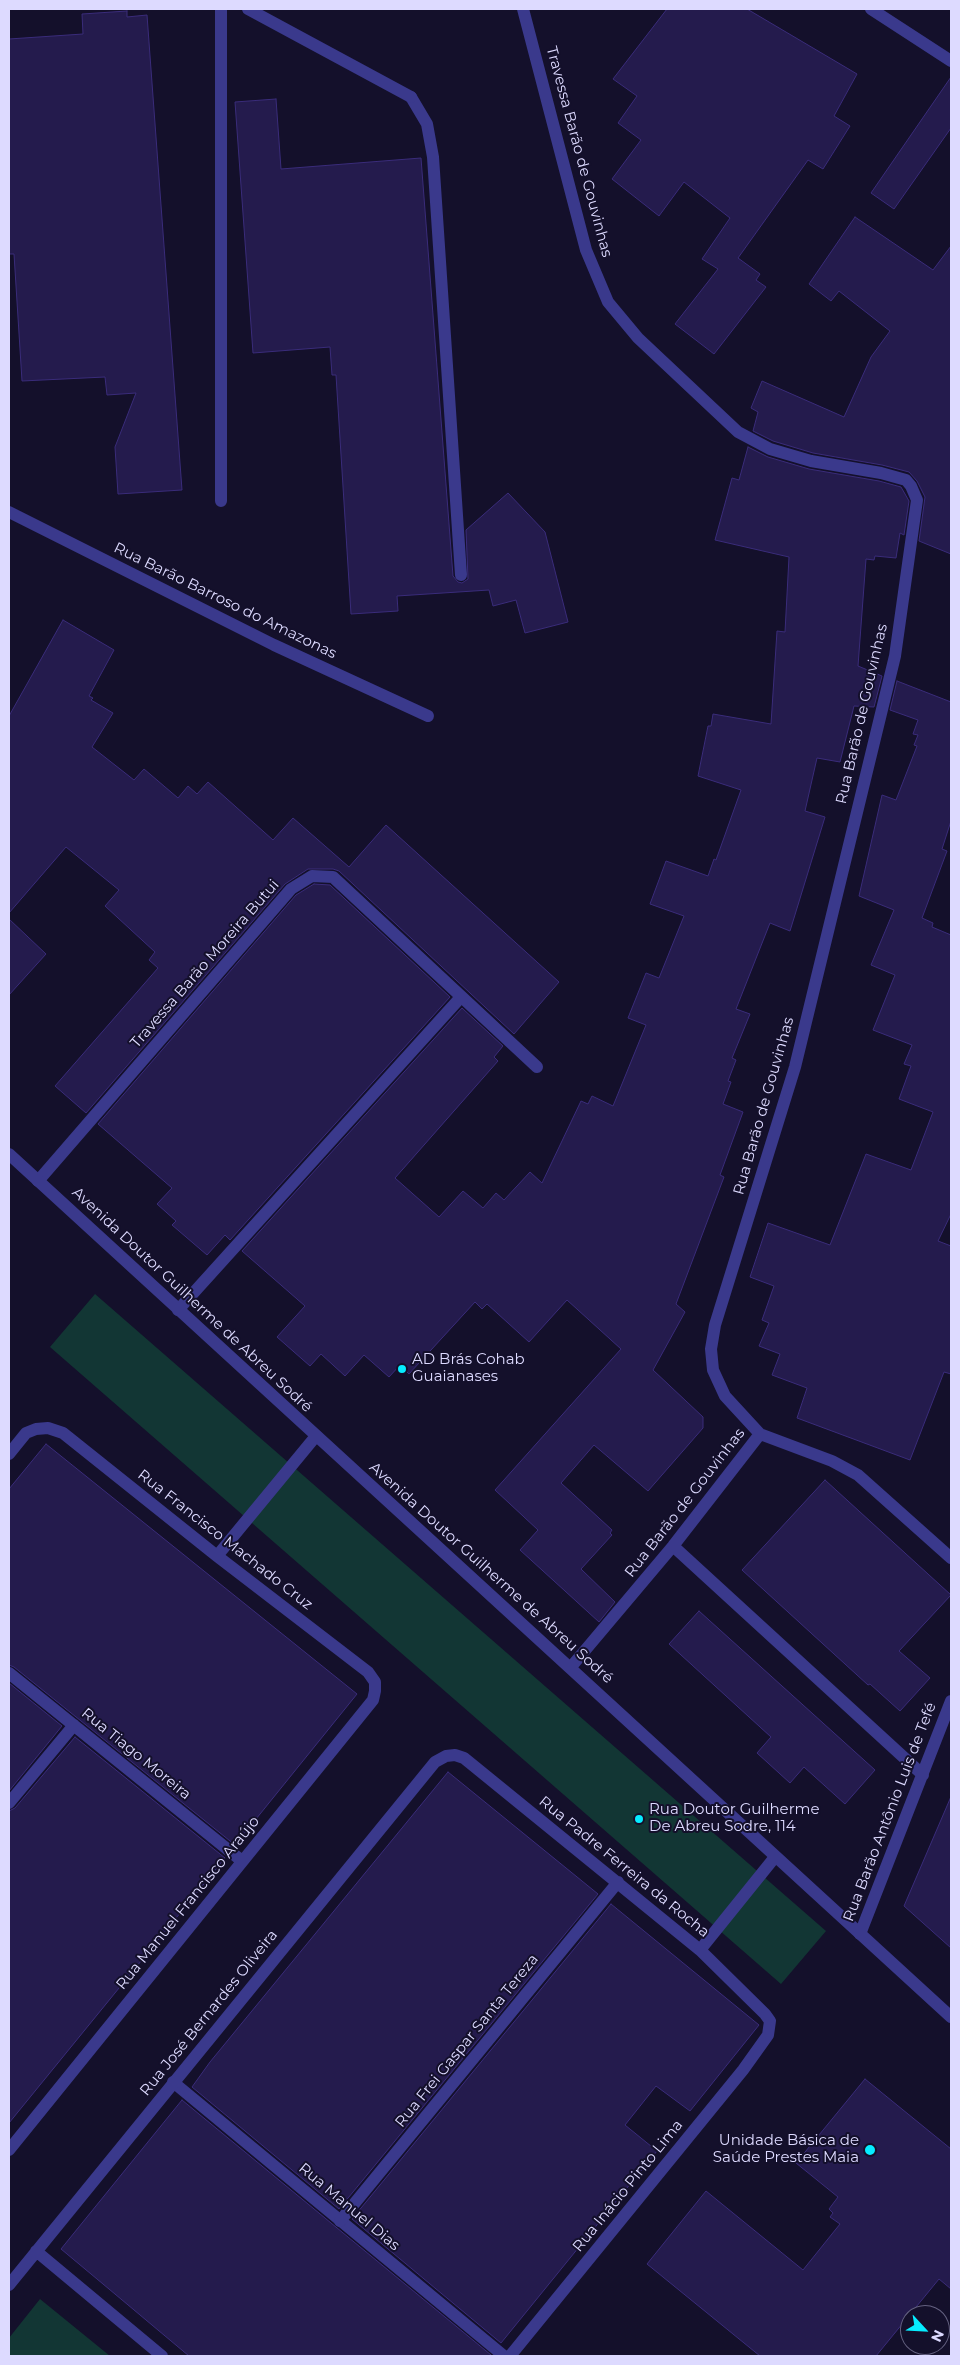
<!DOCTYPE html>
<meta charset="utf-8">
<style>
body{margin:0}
#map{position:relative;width:960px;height:2365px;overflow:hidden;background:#14102b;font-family:Montserrat,sans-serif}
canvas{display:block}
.frame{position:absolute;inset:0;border:10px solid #dddaff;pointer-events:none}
.north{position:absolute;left:900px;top:2305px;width:50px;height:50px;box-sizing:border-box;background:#14102b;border:1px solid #646180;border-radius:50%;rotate:115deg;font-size:14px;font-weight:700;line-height:20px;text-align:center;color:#dddaff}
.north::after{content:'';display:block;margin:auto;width:18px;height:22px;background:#06ecff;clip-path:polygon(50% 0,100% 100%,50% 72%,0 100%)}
</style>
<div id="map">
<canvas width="960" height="2365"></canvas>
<div class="frame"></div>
<div class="north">N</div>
</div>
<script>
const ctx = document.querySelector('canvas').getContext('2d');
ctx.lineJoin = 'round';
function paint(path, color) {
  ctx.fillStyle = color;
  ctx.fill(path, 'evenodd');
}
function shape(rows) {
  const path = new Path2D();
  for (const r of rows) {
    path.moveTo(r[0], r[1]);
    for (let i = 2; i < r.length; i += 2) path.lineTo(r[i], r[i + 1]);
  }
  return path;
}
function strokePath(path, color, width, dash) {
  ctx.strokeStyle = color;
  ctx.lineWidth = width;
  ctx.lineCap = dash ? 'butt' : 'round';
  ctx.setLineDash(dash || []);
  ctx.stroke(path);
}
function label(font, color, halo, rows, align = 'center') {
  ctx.font = font + ' Montserrat,sans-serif';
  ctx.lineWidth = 4;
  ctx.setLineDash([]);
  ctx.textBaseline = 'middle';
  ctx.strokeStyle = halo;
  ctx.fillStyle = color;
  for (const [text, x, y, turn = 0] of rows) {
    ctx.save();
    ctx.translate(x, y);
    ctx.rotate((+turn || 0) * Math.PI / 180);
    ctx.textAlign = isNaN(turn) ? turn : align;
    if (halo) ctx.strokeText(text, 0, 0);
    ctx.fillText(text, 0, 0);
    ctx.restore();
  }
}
const green = shape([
 [95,1294,826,1931,781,1984,50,1347],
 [40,2299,110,2356,9,2356,9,2338]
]);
const building = shape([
 [667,9,747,9,857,74,834,116,850,126,823,169,808,160,738,258,760,274,756,280,766,287,714,354,675,324,718,269,702,259,730,218,684,182,659,216,612,179,641,140,618,123,637,96,613,79,667,9],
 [127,11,127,17,147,15,182,490,118,494,115,447,136,393,107,395,105,377,22,381,14,254,9,254,9,39,83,34,82,14,127,11],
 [951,77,951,128,894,209,871,193,951,77],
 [276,99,281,169,421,158,453,576,458,582,462,583,468,579,466,530,508,493,545,532,568,622,525,633,516,600,493,606,489,590,397,596,398,611,351,614,336,375,332,375,330,347,253,353,235,102,276,99],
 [855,217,933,270,951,246,951,554,919,541,925,497,917,481,909,472,882,465,813,453,773,441,753,431,758,412,751,408,762,381,844,417,871,357,890,331,839,291,831,301,809,284,855,217],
 [748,447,768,457,809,469,879,481,901,487,909,501,904,535,900,533,896,558,875,556,874,560,866,559,858,666,882,676,874,707,854,706,840,762,817,758,805,811,825,817,790,931,770,923,736,1009,750,1014,732,1058,736,1060,728,1081,731,1082,723,1104,743,1112,720,1175,724,1177,676,1304,685,1312,653,1370,703,1417,703,1428,648,1491,594,1445,561,1483,612,1530,610,1533,612,1535,581,1569,615,1602,599,1622,520,1550,538,1530,495,1490,621,1349,567,1300,529,1342,487,1304,482,1309,475,1302,409,1374,400,1365,389,1377,364,1355,345,1376,321,1354,310,1366,277,1337,305,1306,242,1251,462,1008,503,1046,494,1057,498,1061,395,1178,439,1217,463,1191,483,1208,496,1193,504,1200,530,1172,542,1183,581,1101,588,1104,592,1096,613,1106,646,1025,628,1018,646,973,659,978,684,916,650,904,666,861,708,876,714,859,716,860,741,790,698,776,708,726,711,726,713,714,771,724,777,631,785,632,789,557,715,540,732,478,739,480,748,447],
 [63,620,114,650,89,696,93,698,91,700,113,713,92,747,134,780,144,769,178,798,188,786,197,794,208,782,273,840,293,818,349,867,386,825,559,982,514,1034,339,871,333,869,308,869,285,884,86,1113,55,1086,158,968,149,960,155,952,105,906,119,890,66,847,9,913,9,716,63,620],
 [897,681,951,702,951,821,942,849,947,851,922,918,933,923,932,927,951,935,951,1214,938,1241,951,1246,951,1374,944,1372,910,1460,797,1418,807,1388,772,1375,780,1354,759,1346,769,1323,762,1320,774,1286,750,1277,768,1223,830,1245,866,1154,911,1170,933,1112,899,1099,911,1066,904,1064,912,1045,873,1030,895,975,871,965,894,910,859,896,882,795,896,800,917,746,914,745,918,735,913,734,918,720,890,710,897,681],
 [314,884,330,885,450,997,230,1240,225,1235,207,1255,172,1225,176,1221,157,1204,172,1188,98,1124,296,895,314,884],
 [9,919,46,954,9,995,9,919],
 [46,1444,357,1694,235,1845,14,1667,9,1665,9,1489,46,1444],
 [825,1480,951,1595,899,1651,930,1678,900,1711,870,1684,868,1685,742,1570,825,1480],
 [699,1611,875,1770,845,1804,804,1767,790,1783,757,1753,771,1737,669,1644,699,1611],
 [9,1683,62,1726,9,1791,9,1683],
 [75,1737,225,1858,9,2123,9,1811,15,1808,75,1737],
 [448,1772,598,1894,339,2209,192,2087,210,2062,448,1772],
 [950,1799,951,1800,951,1948,904,1906,950,1799],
 [611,1904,759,2025,690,2111,656,2086,625,2125,657,2151,501,2343,352,2219,611,1904],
 [865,2079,951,2149,951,2289,939,2279,876,2356,760,2356,647,2264,706,2191,803,2270,840,2224,830,2217,833,2213,829,2209,838,2197,796,2163,865,2079],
 [182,2100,491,2355,490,2356,189,2356,103,2284,61,2249,182,2100]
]);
const service = shape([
 [411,97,427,124,433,157,461,575],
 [178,1310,461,997],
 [173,2082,504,2356]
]);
const minor = shape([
 [221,9,221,501],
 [248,9,411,97],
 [523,9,586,250,608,302,638,338,738,432,770,449,811,461,881,473,906,480,911,486,917,500,895,656,795,1067,715,1325,711,1349,713,1370,725,1396,760,1434,832,1461,858,1475,951,1558],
 [871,9,951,61],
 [9,512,274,645,428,716],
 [38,1181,291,889,312,876,333,877,537,1067],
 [9,1454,26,1433,36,1429,48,1428,63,1433,217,1556,368,1672,375,1682,375,1691,373,1700,9,2150],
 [673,1546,923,1775],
 [217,1556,316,1436],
 [571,1667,673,1546,760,1434],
 [9,1673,242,1861],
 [9,1803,74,1725],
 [860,1934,951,1701],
 [700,1950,775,1857],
 [340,2221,618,1882],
 [36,2251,162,2356],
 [9,2285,435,1762,446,1756,455,1755,464,1758,700,1950,765,2014,770,2021,768,2035,743,2070,510,2356]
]);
const tertiary = shape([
 [9,1154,951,2017]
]);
const markers = [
 [402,1369,5,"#06ecff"],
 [639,1819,5,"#06ecff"],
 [870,2150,6,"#06ecff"]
];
const streetNames = [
 ["Travessa Barão de Gouvinhas",579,152,75],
 ["Rua Barão Barroso do Amazonas",225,601,26],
 ["Rua Barão de Gouvinhas",862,714,-77],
 ["Travessa Barão Moreira Butui",205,964,-49],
 ["Rua Barão de Gouvinhas",764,1106,-74],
 ["Avenida Doutor Guilherme de Abreu Sodré",192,1300,43],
 ["Rua Barão de Gouvinhas",685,1503,-52],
 ["Rua Francisco Machado Cruz",225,1540,38],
 ["Avenida Doutor Guilherme de Abreu Sodré",491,1573,42],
 ["Rua Tiago Moreira",136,1754,39],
 ["Rua Barão Antônio Luis de Tefé",890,1812,-69],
 ["Rua Padre Ferreira da Rocha",624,1867,39],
 ["Rua Manuel Francisco Araújo",188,1903,-51],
 ["Rua José Bernardes Oliveira",209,2013,-51],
 ["Rua Frei Gaspar Santa Tereza",467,2041,-51],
 ["Rua Inácio Pinto Lima",628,2186,-51],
 ["Rua Manuel Dias",349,2207,40]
];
const poiNames = [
 ["AD Brás Cohab",412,1360],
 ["Guaianases",412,1377],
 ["Rua Doutor Guilherme",649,1810],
 ["De Abreu Sodre, 114",649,1827],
 ["Unidade Básica de",859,2141,"right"],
 ["Saúde Prestes Maia",859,2158,"right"]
];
paint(green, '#123634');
paint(building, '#241b4d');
strokePath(building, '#3a2c7a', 1);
strokePath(service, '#3a398c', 12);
strokePath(minor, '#3a398c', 12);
strokePath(tertiary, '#3a398c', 12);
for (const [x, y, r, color] of markers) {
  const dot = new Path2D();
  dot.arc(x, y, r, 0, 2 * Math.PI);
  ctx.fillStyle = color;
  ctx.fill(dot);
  strokePath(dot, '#14102b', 2);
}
label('15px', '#dddaff', '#14102b', streetNames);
label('15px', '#dddaff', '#14102b', poiNames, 'left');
</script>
